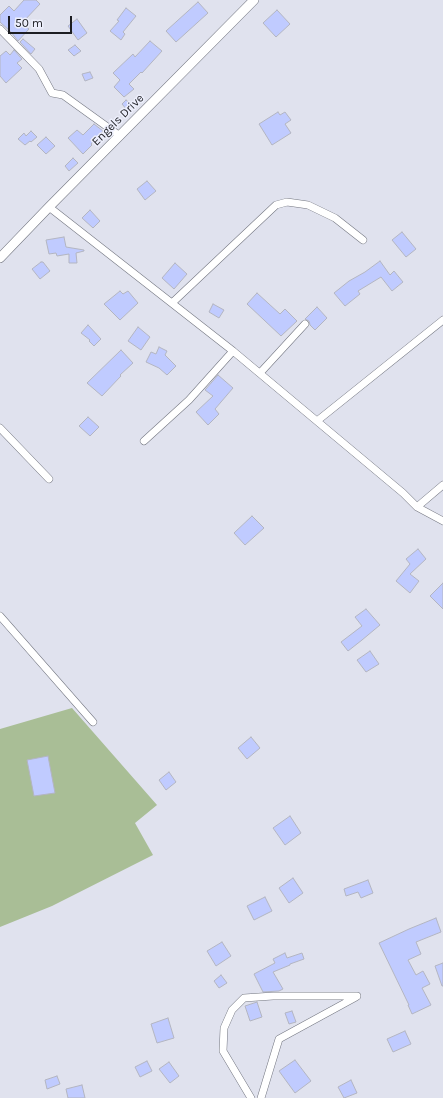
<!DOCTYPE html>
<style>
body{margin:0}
#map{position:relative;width:443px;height:1098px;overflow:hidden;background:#e0e2ee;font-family:Karla,sans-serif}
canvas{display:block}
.scale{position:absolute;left:8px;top:16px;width:64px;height:18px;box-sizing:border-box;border:2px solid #1c1d22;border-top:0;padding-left:5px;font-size:12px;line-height:14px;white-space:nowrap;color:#1c1d22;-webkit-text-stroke:3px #edeffc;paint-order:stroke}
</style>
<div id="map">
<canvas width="443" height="1098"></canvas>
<div class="scale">50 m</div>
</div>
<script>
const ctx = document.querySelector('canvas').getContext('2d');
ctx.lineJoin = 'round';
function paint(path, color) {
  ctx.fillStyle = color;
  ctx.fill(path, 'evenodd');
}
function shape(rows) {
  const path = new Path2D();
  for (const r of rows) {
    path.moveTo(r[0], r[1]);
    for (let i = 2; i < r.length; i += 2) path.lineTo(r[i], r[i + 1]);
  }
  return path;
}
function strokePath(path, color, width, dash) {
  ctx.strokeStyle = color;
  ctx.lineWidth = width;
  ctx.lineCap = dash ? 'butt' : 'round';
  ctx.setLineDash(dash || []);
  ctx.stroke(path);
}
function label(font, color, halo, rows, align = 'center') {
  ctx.font = font + ' Karla,sans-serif';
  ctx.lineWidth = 3;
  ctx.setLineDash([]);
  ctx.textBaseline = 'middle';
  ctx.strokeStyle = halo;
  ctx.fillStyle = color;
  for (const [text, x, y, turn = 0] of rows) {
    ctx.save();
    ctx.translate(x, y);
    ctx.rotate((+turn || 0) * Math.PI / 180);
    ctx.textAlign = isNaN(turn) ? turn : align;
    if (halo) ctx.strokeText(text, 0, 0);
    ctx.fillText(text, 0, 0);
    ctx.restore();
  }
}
const green = shape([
 [72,708,157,805,135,823,153,855,52,906,0,927,0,729]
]);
const building = shape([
 [24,0,36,0,40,4,22,23,29,29,18,41,11,32,0,22,0,15,9,6,14,11,24,0],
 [198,2,208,13,176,42,166,31,198,2],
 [126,8,136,16,123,32,125,34,121,40,110,31,119,21,117,20,126,8],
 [277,10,290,24,276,37,263,23,277,10],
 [77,19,87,33,78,40,68,26,77,19],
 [23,39,35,49,31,54,20,42,23,39],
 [150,41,162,51,142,73,141,72,129,84,134,89,124,97,114,87,120,80,113,73,133,54,135,57,150,41],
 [75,45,81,51,74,56,68,50,75,45],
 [14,50,22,59,17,63,22,68,6,83,0,76,0,56,6,51,10,55,14,50],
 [90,72,93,78,85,81,82,74,90,72],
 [126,100,132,105,127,110,122,104,126,100],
 [278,112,280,115,285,112,291,120,285,124,291,133,272,145,259,124,278,112],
 [94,124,103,131,91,144,92,145,83,154,68,138,77,130,83,135,94,124],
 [31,131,37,137,31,142,30,141,25,145,18,139,24,133,26,136,31,131],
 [46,137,55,146,46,154,37,145,46,137],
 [73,158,78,163,69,171,65,166,73,158],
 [147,181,156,191,145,200,137,189,147,181],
 [90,210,100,221,93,228,82,218,90,210],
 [402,232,416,249,406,257,392,240,402,232],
 [64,237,66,247,84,250,84,251,76,253,77,263,69,263,69,254,57,256,56,253,49,254,46,240,64,237],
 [380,261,390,275,394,271,403,282,392,291,381,277,358,291,360,294,345,306,334,293,349,281,365,272,380,261],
 [41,262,43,262,50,271,40,279,32,269,41,262],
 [175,263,187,274,174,289,162,278,175,263],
 [120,291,123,294,128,291,138,303,120,320,104,304,120,291],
 [257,293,280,314,285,309,297,321,281,336,247,304,257,293],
 [213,304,224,310,219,318,209,312,213,304],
 [317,307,327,318,315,330,310,325,309,321,305,319,317,307],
 [88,325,101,339,94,346,89,341,90,340,81,333,88,325],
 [138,327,150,337,141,350,128,341,138,327],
 [159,347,167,351,165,355,176,366,167,375,159,368,146,362,151,352,156,354,159,347],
 [121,350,133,363,120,375,121,376,102,396,87,383,121,350],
 [218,375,233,388,215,409,219,414,208,425,196,412,213,396,205,390,218,375],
 [88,417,99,427,90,436,79,426,88,417],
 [252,516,264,528,245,545,234,533,252,516],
 [418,549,426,559,410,574,419,581,410,593,396,581,410,564,406,559,418,549],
 [443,583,443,609,430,596,443,583],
 [366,609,380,625,362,640,348,651,341,642,362,626,355,617,366,609],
 [370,651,379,664,366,672,357,660,370,651],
 [251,737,260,748,247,759,238,748,251,737],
 [48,756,55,793,34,796,27,760,48,756],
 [169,772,176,782,166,790,159,780,169,772],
 [290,816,301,833,285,845,273,828,290,816],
 [293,878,303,893,289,903,279,888,293,878],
 [368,880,373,893,361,898,358,892,346,896,344,889,368,880],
 [265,897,272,911,254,920,247,906,265,897],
 [436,918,441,932,416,942,421,954,408,960,416,975,423,971,430,984,422,988,431,1005,412,1014,408,1005,409,1005,379,943,409,929,436,918],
 [222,942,231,956,216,966,207,951,222,942],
 [285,953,287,958,302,953,304,959,290,964,290,965,273,972,283,989,279,991,263,992,254,974,275,963,273,959,285,953],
 [443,963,443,986,442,986,435,966,443,963],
 [221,975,227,983,219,988,214,981,221,975],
 [257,1002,262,1017,250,1021,245,1006,257,1002],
 [292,1011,296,1022,289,1024,285,1013,292,1011],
 [168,1018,174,1038,157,1043,151,1024,168,1018],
 [405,1031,411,1044,393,1052,387,1039,405,1031],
 [295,1060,311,1081,295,1093,279,1071,295,1060],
 [147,1061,152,1071,140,1077,135,1067,147,1061],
 [169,1062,179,1076,170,1083,159,1069,169,1062],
 [57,1076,60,1084,47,1089,45,1080,57,1076],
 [351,1080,357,1093,344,1098,338,1087,351,1080],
 [82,1085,85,1098,68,1098,66,1089,82,1085]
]);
const minor = shape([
 [0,29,39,69,52,93,63,95,120,136],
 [49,207,233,351,403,493,417,507,443,521],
 [172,303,276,205,287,202,308,205,335,218,363,240],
 [260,373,305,324],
 [317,421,443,320],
 [0,428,49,479],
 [144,441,189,400,233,351],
 [417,507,443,485],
 [0,616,93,722],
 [251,1098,223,1051,224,1028,232,1010,244,998,273,996,357,996],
 [261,1098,279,1039,356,997]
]);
const tertiary = shape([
 [0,258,49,207,254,0]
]);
const streetNames = [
 ["Engels Drive",118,120,-45]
];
paint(green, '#a9be96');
paint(building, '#c0cbff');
strokePath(building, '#b3b5c1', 1);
strokePath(minor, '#737680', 8);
strokePath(tertiary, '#737680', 10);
strokePath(minor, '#fff', 7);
strokePath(tertiary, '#fff', 9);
label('12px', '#1c1d22', '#edeffc', streetNames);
</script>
